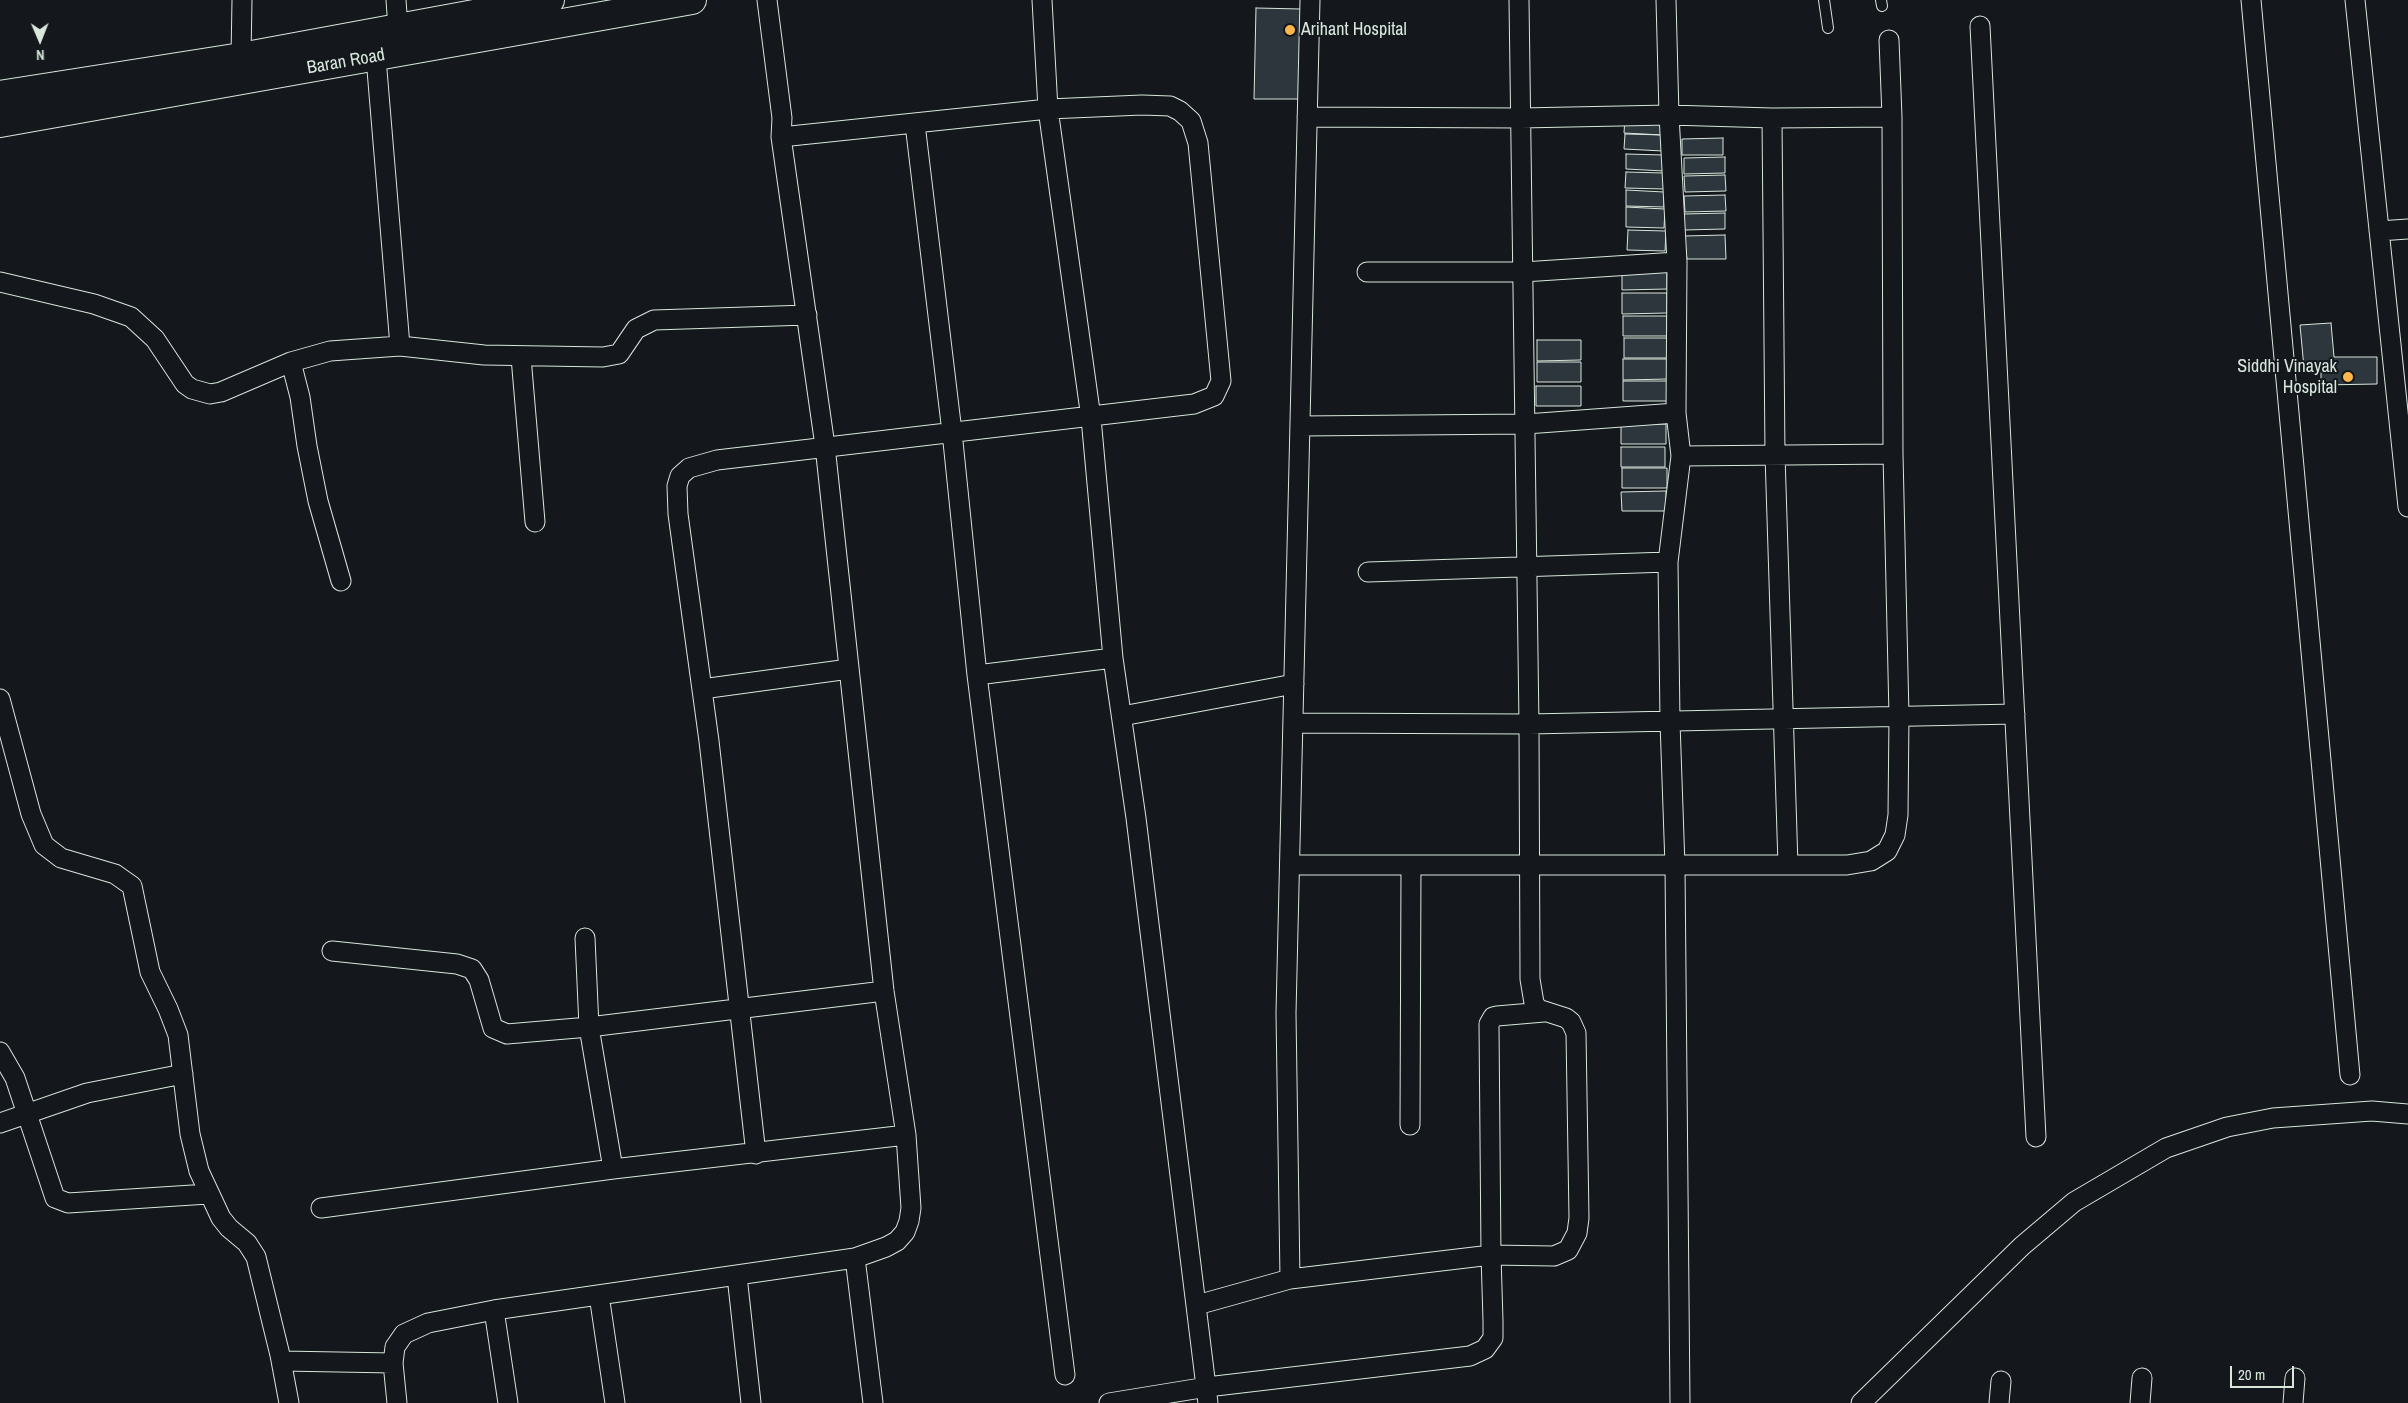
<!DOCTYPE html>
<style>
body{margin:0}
#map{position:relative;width:2408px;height:1403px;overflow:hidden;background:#14181c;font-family:"Archivo Narrow",sans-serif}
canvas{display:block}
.north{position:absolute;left:15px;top:15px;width:50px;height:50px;-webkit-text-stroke:4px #14181c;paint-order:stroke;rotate:179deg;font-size:14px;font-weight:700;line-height:20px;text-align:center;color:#d8e6dc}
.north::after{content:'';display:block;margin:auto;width:18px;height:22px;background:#d8e6dc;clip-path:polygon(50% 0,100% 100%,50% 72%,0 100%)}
.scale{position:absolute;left:2230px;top:1366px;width:64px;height:22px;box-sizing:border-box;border:2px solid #d8e6dc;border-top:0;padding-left:6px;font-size:15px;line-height:18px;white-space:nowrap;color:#d8e6dc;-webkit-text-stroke:4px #14181c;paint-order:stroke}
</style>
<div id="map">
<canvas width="2408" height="1403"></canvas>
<div class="north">N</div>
<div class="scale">20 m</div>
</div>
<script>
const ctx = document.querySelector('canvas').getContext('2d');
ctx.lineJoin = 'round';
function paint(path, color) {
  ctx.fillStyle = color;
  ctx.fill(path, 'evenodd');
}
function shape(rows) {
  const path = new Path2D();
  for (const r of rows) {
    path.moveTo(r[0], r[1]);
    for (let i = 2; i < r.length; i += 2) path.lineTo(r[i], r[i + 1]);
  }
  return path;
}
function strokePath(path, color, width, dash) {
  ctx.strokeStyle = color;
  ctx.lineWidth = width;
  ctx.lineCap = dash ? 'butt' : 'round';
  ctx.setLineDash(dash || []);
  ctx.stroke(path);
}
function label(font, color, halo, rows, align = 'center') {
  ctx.font = font + ' "Archivo Narrow",sans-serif';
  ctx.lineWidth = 4;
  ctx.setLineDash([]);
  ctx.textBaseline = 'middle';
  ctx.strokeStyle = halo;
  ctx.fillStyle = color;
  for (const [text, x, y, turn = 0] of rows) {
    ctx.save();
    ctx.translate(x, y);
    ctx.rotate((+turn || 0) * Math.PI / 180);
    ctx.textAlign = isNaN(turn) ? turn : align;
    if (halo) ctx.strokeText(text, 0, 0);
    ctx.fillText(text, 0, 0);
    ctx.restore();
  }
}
const building = shape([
 [1256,8,1301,9,1300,99,1254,99,1256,8],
 [1625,118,1663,119,1663,135,1624,133,1625,118],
 [1625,134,1663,135,1663,151,1624,149,1625,134],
 [1723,138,1723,155,1682,155,1682,139,1723,138],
 [1626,154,1664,155,1664,171,1626,169,1626,154],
 [1725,157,1725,173,1684,174,1684,158,1725,157],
 [1626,172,1664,173,1664,189,1625,188,1626,172],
 [1725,175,1726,191,1685,192,1684,176,1725,175],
 [1626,190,1664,192,1664,207,1626,206,1626,190],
 [1725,195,1726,211,1685,212,1684,196,1725,195],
 [1626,207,1665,209,1664,228,1626,227,1626,207],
 [1725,213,1725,229,1684,230,1684,214,1725,213],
 [1628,230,1666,231,1665,251,1627,250,1628,230],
 [1725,235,1726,259,1687,259,1684,236,1725,235],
 [1622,270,1667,270,1667,289,1622,290,1622,270],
 [1622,293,1667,293,1667,313,1622,314,1622,293],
 [1623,316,1667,316,1667,336,1623,336,1623,316],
 [2331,323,2334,357,2377,357,2377,384,2321,385,2321,366,2304,368,2300,325,2331,323],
 [1624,338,1668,338,1669,358,1624,358,1624,338],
 [1537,340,1581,340,1581,360,1537,361,1537,340],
 [1623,359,1667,359,1668,379,1623,380,1623,359],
 [1537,362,1581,362,1581,382,1537,382,1537,362],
 [1623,381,1667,381,1667,401,1623,401,1623,381],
 [1536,386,1581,386,1581,406,1536,406,1536,386],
 [1621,424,1666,424,1666,444,1621,444,1621,424],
 [1621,447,1665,447,1665,467,1621,467,1621,447],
 [1622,468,1667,468,1667,488,1622,488,1622,468],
 [1666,491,1666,511,1622,511,1621,492,1666,491]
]);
const lane = shape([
 [1824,0,1828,28],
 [1881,0,1882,6]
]);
const street = shape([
 [396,0,398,28],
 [1042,0,1048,109,1091,418,1113,658,1136,818,1208,1403],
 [1666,0,1669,115,1677,262,1676,413,1681,456,1668,562,1670,722,1675,866,1680,1403],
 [2251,0,2350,1075],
 [2355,0,2408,507],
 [1980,26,2036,1137],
 [241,57,242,0],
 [376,58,400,346],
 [1307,117,1521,118,1669,115,1772,118,1892,117],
 [1772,118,1775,455,1788,865],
 [915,124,952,432,977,675,1065,1375],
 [2379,231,2408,229],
 [1367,272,1523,272,1677,262],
 [0,282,94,304,131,317,155,339,185,384,192,389,210,394,221,392,291,362,330,351,400,346,484,355,603,357,619,354,636,329,654,320,807,315],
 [521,357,535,522],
 [291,362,300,397,307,446,318,501,341,581],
 [1300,426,1526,424,1676,413],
 [1681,456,1893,454],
 [1368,572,1668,562],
 [977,675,1113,658],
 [702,689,849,669],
 [0,699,31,814,44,845,61,858,115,874,132,886,150,972,168,1009,178,1035,190,1134,199,1171,221,1218,229,1228,247,1243,256,1257,280,1355,289,1403],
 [1122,716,1294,684],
 [1293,723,1529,724,2015,714],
 [1291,865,1847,865,1871,861,1887,851,1895,835,1898,815,1899,716,1893,454,1892,117,1889,40],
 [585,938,589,1027,613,1169],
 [332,951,457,964,472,969,479,980,493,1028,507,1034,589,1027,884,991],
 [0,1052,15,1078,55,1198,68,1203,208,1194],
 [0,1123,87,1093,183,1074],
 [1410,1125,1411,866],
 [756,1154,709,741,678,514,677,486,680,476,689,468,717,460,1194,404,1214,396,1221,381,1198,143,1191,121,1180,111,1170,106,1142,105,1048,109,781,137],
 [321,1208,613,1169,906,1135],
 [855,1258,873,1403],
 [737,1276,751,1403],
 [1290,1279,1286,1013,1310,0],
 [599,1295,615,1403],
 [1197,1305,1290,1279,1491,1255,1554,1256,1568,1250,1577,1233,1579,1218,1576,1033,1571,1022,1566,1018,1538,1009,1534,1003,1530,979,1529,724,1519,0],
 [494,1310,508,1403],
 [282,1361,393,1363],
 [397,1403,393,1363,395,1347,404,1334,428,1323,494,1310,855,1258,886,1247,897,1241,905,1232,909,1221,911,1208,906,1135,884,991,825,446,781,137,782,118,767,0],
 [1109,1403,1207,1387,1470,1356,1485,1349,1493,1338,1493,1321,1491,1255,1489,1024,1493,1017,1497,1016,1544,1012],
 [1861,1403,2022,1246,2074,1202,2166,1148,2227,1127,2273,1118,2372,1111,2408,1114],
 [1999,1403,2001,1381],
 [2140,1403,2142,1378],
 [2293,1403,2295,1378]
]);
const secondary = shape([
 [0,95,241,57,550,0],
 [0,123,692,0]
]);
const markers = [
 [1290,30,6,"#ffb74d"],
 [2348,377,6,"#ffb74d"]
];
const poiNames = [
 ["Arihant Hospital",1301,30],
 ["Siddhi Vinayak",2337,367,"right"],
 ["Hospital",2337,388,"right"]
];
const streetNames = [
 ["Baran Road",346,62,-10]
];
paint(building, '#2c363c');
strokePath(building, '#d8e6dc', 1);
strokePath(lane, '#d8e6dc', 12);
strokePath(street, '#d8e6dc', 21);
strokePath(secondary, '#d8e6dc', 30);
strokePath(lane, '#14181c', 10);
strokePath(street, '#14181c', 19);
strokePath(secondary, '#14181c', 28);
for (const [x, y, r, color] of markers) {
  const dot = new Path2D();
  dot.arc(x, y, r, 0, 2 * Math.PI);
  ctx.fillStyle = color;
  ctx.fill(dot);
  strokePath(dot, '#14181c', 2);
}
label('18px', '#d8e6dc', '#14181c', poiNames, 'left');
label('18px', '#d8e6dc', '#14181c', streetNames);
</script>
